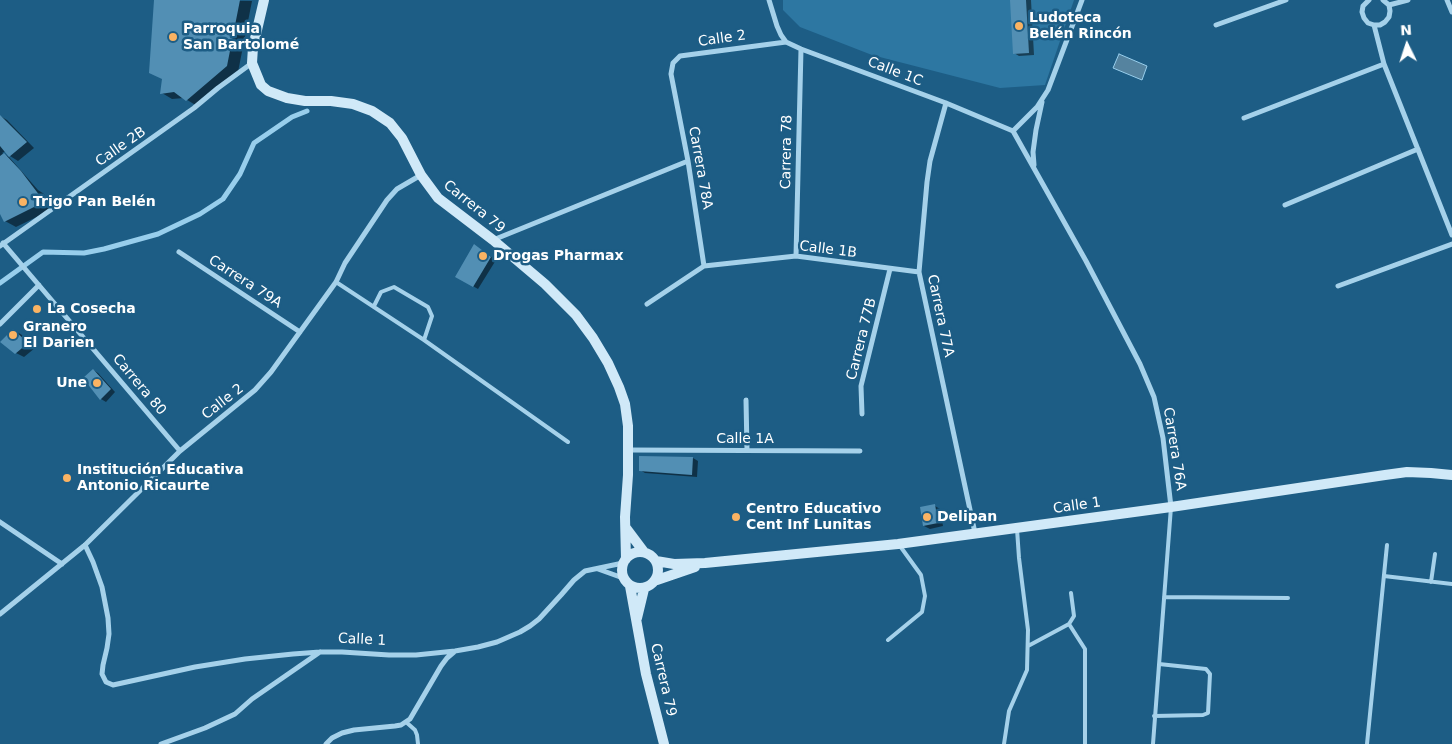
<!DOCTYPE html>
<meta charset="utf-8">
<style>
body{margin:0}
#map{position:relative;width:1452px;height:744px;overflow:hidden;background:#1d5d85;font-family:"DejaVu Sans",sans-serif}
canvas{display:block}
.north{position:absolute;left:1382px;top:20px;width:50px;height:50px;-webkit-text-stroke:4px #1d5d85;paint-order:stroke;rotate:356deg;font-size:14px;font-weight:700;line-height:20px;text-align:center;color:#fff}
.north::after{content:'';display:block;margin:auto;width:18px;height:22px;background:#fff;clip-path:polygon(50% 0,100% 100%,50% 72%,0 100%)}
</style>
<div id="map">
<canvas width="1452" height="744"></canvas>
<div class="north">N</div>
</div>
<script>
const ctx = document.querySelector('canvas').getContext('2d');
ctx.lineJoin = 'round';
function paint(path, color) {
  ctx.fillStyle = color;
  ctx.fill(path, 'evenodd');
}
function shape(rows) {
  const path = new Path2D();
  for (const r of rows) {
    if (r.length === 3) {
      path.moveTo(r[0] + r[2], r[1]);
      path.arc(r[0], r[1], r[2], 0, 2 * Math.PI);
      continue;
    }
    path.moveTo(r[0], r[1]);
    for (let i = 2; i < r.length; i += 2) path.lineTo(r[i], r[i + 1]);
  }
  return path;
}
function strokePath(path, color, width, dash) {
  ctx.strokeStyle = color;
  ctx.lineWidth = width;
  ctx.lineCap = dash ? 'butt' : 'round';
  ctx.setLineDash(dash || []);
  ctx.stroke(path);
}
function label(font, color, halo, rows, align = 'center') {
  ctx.font = font + ' "DejaVu Sans",sans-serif';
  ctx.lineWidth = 5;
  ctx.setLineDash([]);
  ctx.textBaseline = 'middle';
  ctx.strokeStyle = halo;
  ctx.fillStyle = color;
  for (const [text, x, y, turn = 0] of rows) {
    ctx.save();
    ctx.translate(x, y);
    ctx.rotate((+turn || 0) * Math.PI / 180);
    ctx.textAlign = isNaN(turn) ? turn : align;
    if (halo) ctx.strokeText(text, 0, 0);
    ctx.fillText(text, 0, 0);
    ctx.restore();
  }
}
const green = shape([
 [783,0,1074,0,1045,85,1000,88,872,55,800,27,783,10]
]);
const water = shape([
 [1119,54,1147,66,1142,80,1113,68,1119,54]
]);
const shadow = shape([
 [155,0,252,1,238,72,197,106,184,98,172,99,162,93,163,80],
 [1011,0,1031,0,1034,55,1019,56,1014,53],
 [0,116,7,120,34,148,18,161,10,156,6,151,2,153,9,157,38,190,44,194,53,207,51,210,16,227,5,221,0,211],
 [479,249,496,260,478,289,457,277],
 [14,330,22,335,35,348,24,357,16,353],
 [93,370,98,373,115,392,106,402,101,399,85,378],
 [693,458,698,461,697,477,645,473,640,470],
 [935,506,940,509,943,526,930,529,924,526]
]);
const stream = shape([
 [0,283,43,252,84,253,104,249,158,234,200,214,223,199,240,174,254,143,292,117,307,111]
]);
const building = shape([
 [154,0,240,0,227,66,186,101,174,92,160,94,162,79,149,73],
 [1010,0,1026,0,1029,53,1013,54],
 [0,115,27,142,9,157,0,146],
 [4,153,21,171,43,200,40,204,4,222,0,214,0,156],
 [474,244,491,257,473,287,455,277],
 [13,329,28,343,15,354,0,342],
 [93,369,111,389,100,400,83,378],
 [639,456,693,457,692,475,639,471],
 [935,504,938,523,923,526,920,507]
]);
const lane = shape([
 [336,282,424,340,568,442],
 [374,306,381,292,394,287,428,307,432,316,424,340],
 [1384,576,1452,584],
 [1431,582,1435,554],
 [1164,597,1288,598],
 [1069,624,1074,616,1071,593],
 [888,640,922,612,925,596,921,575,900,546],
 [1028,646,1069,624,1076,635,1085,649,1085,744],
 [1154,716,1203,715,1208,713,1210,674,1206,669,1159,664],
 [406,722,415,730,417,735,418,744],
 [1004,744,1009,711,1027,670,1028,630,1019,558,1017,529],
 [1153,744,1171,507],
 [1367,744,1387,545]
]);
const street = shape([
 [769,0,777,26,781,35,786,42,801,49,946,103,1013,131],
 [1369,0,1363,6,1362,12,1364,18,1368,23,1374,25,1380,25,1385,22,1389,17,1390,11,1389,5,1383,0],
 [1447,0,1452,12],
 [1389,5,1408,0],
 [1216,25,1286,0],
 [1374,25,1384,64,1452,235],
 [946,103,930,161,927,182,919,272,975,533],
 [1244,118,1384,64],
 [1013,131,1086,261,1140,364,1154,397,1163,438,1171,507],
 [1013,131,1037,107,1048,90,1082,0],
 [1034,165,1033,152,1036,130,1042,102],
 [1285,205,1418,149],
 [493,240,688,161],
 [3,243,180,451],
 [0,246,194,108,218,88,252,63],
 [179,252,300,332],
 [796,256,801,49],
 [704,266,688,161,671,74,673,63,680,56,786,42],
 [1338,286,1452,244],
 [647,304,704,266,796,256,919,272],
 [0,324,39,285],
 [746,400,747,450],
 [862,414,861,386,890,269],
 [629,450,860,451],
 [0,522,62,564],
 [85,545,93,562,102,587,108,618,109,634,107,648,103,665,102,674,106,682,113,685,195,667,245,659,293,654,320,652,342,652,389,655,416,655,455,651,478,647,497,642,520,632,530,626,539,619,561,595,574,580,585,571,623,563],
 [598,569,623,578],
 [0,614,85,545,180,451,255,390,271,372,336,282,345,263,387,200,397,189,421,175],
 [161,744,205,728,235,714,252,699,320,652],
 [326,744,332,738,342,733,354,730,395,726,401,725,410,719,441,666,447,658,454,652]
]);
const secondary = shape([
 [264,0,253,47,252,63,261,85,268,91,287,98,305,101,331,101,353,104,372,111,390,123,402,138,421,175,438,198,493,240,545,284,576,315,593,338,608,363,619,387,625,404,628,426,628,475,625,517,626,559],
 [626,528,644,552],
 [640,570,18],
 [656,561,674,564,705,563,898,544,1171,507,1385,475,1407,472,1431,473,1452,475],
 [657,580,695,567],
 [630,586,646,674,664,744],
 [637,618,644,589]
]);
const markers = [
 [1019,26,5,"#fab363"],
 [173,37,5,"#fab363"],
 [23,202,5,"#fab363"],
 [483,256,5,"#fab363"],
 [37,309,5,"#fab363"],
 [13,335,5,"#fab363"],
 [97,383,5,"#fab363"],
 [67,478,5,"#fab363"],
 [736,517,5,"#fab363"],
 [927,517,5,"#fab363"]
];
const poiNames = [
 ["Ludoteca",1029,18],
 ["Belén Rincón",1029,34],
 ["Parroquia",183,29],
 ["San Bartolomé",183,45],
 ["Trigo Pan Belén",33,202],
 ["Drogas Pharmax",493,256],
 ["La Cosecha",47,309],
 ["Granero",23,327],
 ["El Darien",23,343],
 ["Une",87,383,"right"],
 ["Institución Educativa",77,470],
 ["Antonio Ricaurte",77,486],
 ["Centro Educativo",746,509],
 ["Cent Inf Lunitas",746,525],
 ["Delipan",937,517]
];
const streetNames = [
 ["Calle 2",722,39,-8],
 ["Calle 1C",895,72,21],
 ["Calle 2B",121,147,-35],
 ["Carrera 78",787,152,-89],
 ["Carrera 78A",700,168,80],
 ["Carrera 79",474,207,39],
 ["Calle 1B",828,250,7],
 ["Carrera 79A",245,282,33],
 ["Carrera 77A",940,316,78],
 ["Carrera 77B",862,339,-76],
 ["Carrera 80",139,385,50],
 ["Calle 2",223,402,-38],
 ["Calle 1A",745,439],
 ["Carrera 76A",1174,449,81],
 ["Calle 1",1077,506,-8],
 ["Calle 1",362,640,3],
 ["Carrera 79",663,680,77]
];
paint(green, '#2d77a2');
paint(water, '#55839f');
strokePath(water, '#98ceec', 1);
paint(shadow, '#0007');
strokePath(stream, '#98ceec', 5);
paint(building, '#528fb4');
strokePath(lane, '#a5d1ea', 4);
strokePath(street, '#a5d1ea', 5);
strokePath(secondary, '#d0e9f8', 10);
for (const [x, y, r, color] of markers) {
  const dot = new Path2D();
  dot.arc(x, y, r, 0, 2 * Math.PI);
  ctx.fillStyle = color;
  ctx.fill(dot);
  strokePath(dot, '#1d5d85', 2);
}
label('bold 14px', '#fff', '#1d5d85', poiNames, 'left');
label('14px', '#fff', '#1d5d85', streetNames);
</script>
